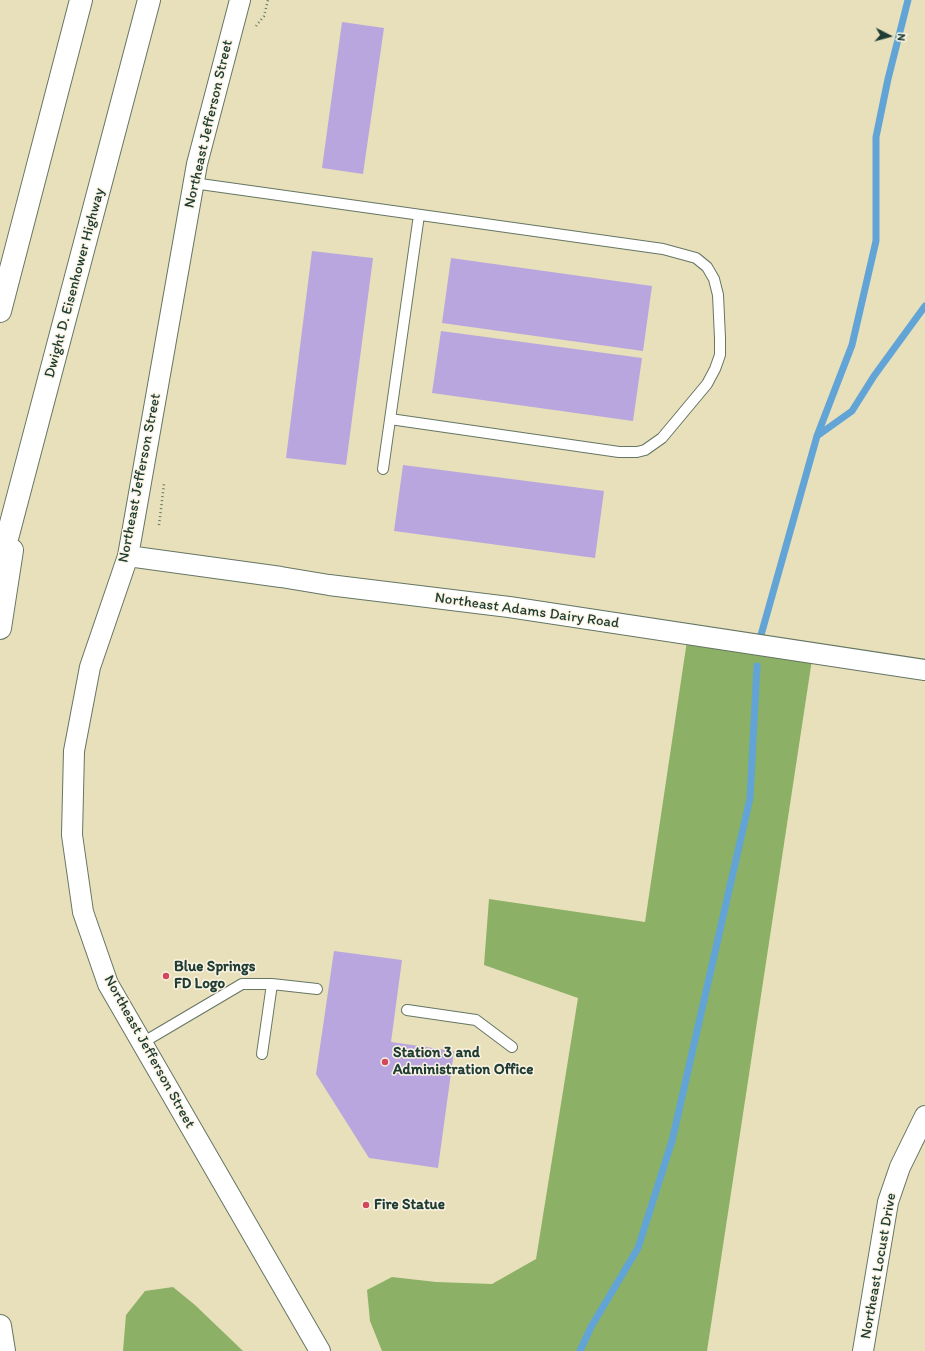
<!DOCTYPE html>
<style>
body{margin:0}
#map{position:relative;width:925px;height:1351px;overflow:hidden;background:#e8e0bb;font-family:Itim,sans-serif}
canvas{display:block}
.north{position:absolute;left:869px;top:16px;width:40px;height:40px;-webkit-text-stroke:3px #fcf5e5;paint-order:stroke;rotate:96deg;font-size:11px;font-weight:700;line-height:16px;text-align:center;color:#1f3d34}
.north::after{content:'';display:block;margin:auto;width:14px;height:18px;background:#1f3d34;clip-path:polygon(50% 0,100% 100%,50% 72%,0 100%)}
</style>
<div id="map">
<canvas width="925" height="1351"></canvas>
<div class="north">N</div>
</div>
<script>
const ctx = document.querySelector('canvas').getContext('2d');
ctx.lineJoin = 'round';
function paint(path, color) {
  ctx.fillStyle = color;
  ctx.fill(path, 'evenodd');
}
function shape(rows) {
  const path = new Path2D();
  for (const r of rows) {
    path.moveTo(r[0], r[1]);
    for (let i = 2; i < r.length; i += 2) path.lineTo(r[i], r[i + 1]);
  }
  return path;
}
function strokePath(path, color, width, dash) {
  ctx.strokeStyle = color;
  ctx.lineWidth = width;
  ctx.lineCap = dash ? 'butt' : 'round';
  ctx.setLineDash(dash || []);
  ctx.stroke(path);
}
function label(font, color, halo, rows, align = 'center') {
  ctx.font = font + ' Itim,sans-serif';
  ctx.lineWidth = 3;
  ctx.setLineDash([]);
  ctx.textBaseline = 'middle';
  ctx.strokeStyle = halo;
  ctx.fillStyle = color;
  for (const [text, x, y, turn = 0] of rows) {
    ctx.save();
    ctx.translate(x, y);
    ctx.rotate((+turn || 0) * Math.PI / 180);
    ctx.textAlign = isNaN(turn) ? turn : align;
    if (halo) ctx.strokeText(text, 0, 0);
    ctx.fillText(text, 0, 0);
    ctx.restore();
  }
}
const forest = shape([
 [688,634,813,653,707,1351,382,1351,370,1321,367,1290,392,1277,436,1282,492,1284,536,1259,578,998,484,965,489,899,645,922],
 [173,1287,195,1305,243,1351,123,1351,126,1315,145,1291]
]);
const stream = shape([
 [817,436,852,411,874,376,925,306],
 [761,635,817,436,852,345,876,241,876,137,888,79,908,0],
 [580,1351,591,1327,638,1248,672,1141,750,798,757,666]
]);
const building = shape([
 [342,22,384,28,363,174,322,168],
 [312,251,373,258,346,465,286,458],
 [451,258,652,286,643,351,442,323],
 [441,331,642,358,633,421,432,393],
 [403,465,604,491,595,558,394,531],
 [334,951,402,960,391,1042,454,1051,438,1168,369,1158,316,1074]
]);
const path = shape([
 [256,26,264,16,268,0],
 [159,525,164,484]
]);
const service = shape([
 [193,183,663,249,696,258,707,267,714,279,718,295,720,338,720,355,715,369,707,384,662,438,645,450,637,452,619,452,390,419],
 [383,469,419,215],
 [407,1010,476,1020,512,1047],
 [142,1043,242,984,272,984,317,989],
 [262,1054,272,984]
]);
const minor = shape([
 [240,0,197,164,128,556,90,667,74,751,72,835,83,912,108,984,320,1351],
 [128,556,281,577,329,585,509,607,925,670],
 [863,1351,888,1202,900,1167,925,1116]
]);
const motorway = shape([
 [0,311,81,0],
 [0,565,149,0],
 [0,628,12,550],
 [0,1326,4,1351]
]);
const markers = [
 [166,976,4,"#d1495b"],
 [385,1062,4,"#d1495b"],
 [366,1205,4,"#d1495b"]
];
const streetNames = [
 ["Northeast Jefferson Street",209,124,-77],
 ["Dwight D. Eisenhower Highway",75,283,-75],
 ["Northeast Jefferson Street",140,478,-79],
 ["Northeast Adams Dairy Road",527,611,8],
 ["Northeast Jefferson Street",149,1052,61],
 ["Northeast Locust Drive",879,1266,-80]
];
const poiNames = [
 ["Blue Springs",174,967],
 ["FD Logo",174,984],
 ["Station 3 and",393,1053],
 ["Administration Office",393,1070],
 ["Fire Statue",374,1205]
];
paint(forest, '#8cb066');
strokePath(stream, '#62a4d6', 7);
paint(building, '#b9a6de');
strokePath(service, '#657663', 12);
strokePath(minor, '#657663', 22);
strokePath(motorway, '#657663', 24);
strokePath(path, '#657663', 2.5, [1, 3]);
strokePath(service, '#fff', 10);
strokePath(minor, '#fff', 20);
strokePath(motorway, '#fff', 22);
for (const [x, y, r, color] of markers) {
  const dot = new Path2D();
  dot.arc(x, y, r, 0, 2 * Math.PI);
  ctx.fillStyle = color;
  ctx.fill(dot);
  strokePath(dot, '#fcf5e5', 1.5);
}
label('15px', '#1f3d34', '#fcf5e5', streetNames);
label('bold 15px', '#1f3d34', '#fcf5e5', poiNames, 'left');
</script>
